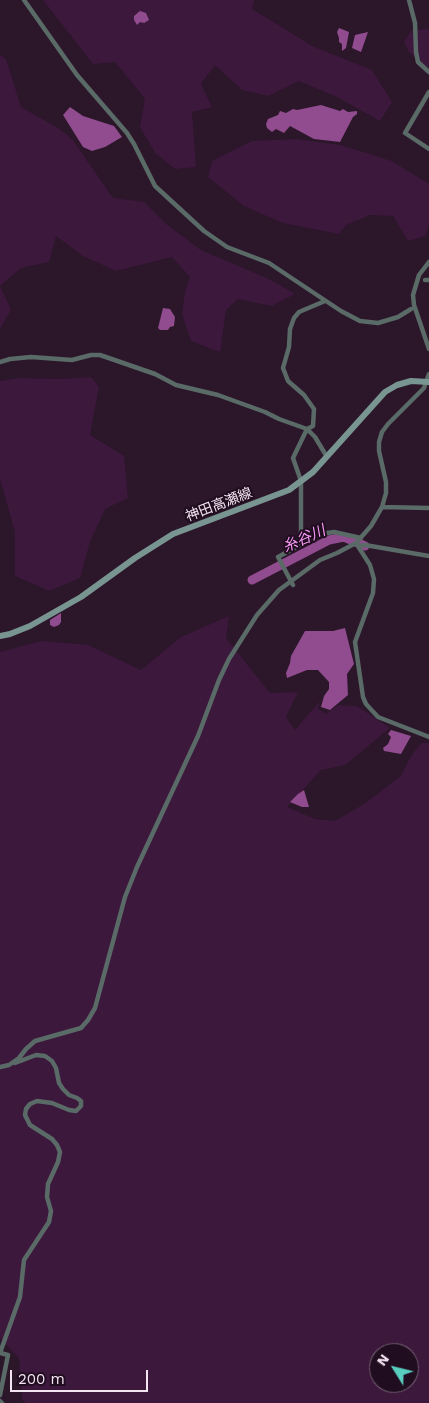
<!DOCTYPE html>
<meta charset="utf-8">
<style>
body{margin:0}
#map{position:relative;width:429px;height:1403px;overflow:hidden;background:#2b162a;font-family:"Work Sans",sans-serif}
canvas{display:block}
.north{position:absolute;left:369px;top:1343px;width:50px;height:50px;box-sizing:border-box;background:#210d20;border:1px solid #756374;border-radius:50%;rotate:306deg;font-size:14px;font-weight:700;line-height:20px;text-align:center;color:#f3e4f2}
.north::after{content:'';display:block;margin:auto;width:18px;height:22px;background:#58cec0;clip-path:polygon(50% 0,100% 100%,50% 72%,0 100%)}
.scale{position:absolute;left:10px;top:1370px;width:138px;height:22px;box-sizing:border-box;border:2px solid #f3e4f2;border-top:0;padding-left:6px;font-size:15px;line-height:18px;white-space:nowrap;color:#f3e4f2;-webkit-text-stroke:4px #210d20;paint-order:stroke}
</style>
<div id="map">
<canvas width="429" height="1403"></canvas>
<div class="north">N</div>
<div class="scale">200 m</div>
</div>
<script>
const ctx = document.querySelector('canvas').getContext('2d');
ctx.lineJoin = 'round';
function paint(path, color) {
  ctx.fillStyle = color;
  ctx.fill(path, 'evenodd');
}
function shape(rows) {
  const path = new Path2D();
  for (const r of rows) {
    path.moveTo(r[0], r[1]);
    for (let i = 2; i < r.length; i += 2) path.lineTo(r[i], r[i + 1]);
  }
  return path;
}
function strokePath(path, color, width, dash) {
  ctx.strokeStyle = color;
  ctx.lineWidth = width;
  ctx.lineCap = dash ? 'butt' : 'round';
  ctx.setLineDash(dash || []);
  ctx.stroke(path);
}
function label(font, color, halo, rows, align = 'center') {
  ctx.font = font + ' "Work Sans","Noto Sans JP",sans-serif';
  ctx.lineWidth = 4;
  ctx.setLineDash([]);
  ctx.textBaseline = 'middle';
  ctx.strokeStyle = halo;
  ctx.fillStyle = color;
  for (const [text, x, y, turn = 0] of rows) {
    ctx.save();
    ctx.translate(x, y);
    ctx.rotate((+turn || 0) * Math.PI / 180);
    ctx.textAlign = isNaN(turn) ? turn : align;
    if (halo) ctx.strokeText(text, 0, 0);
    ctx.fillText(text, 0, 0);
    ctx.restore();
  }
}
const green = shape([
 [43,0,254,0,252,9,314,47,372,70,392,102,380,121,337,97,299,81,268,96,242,90,215,65,201,84,212,107,192,112,196,167,175,169,155,153,140,127,145,99,115,62,93,64],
 [426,29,429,30,429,69,409,52,404,42,411,31],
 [0,55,6,59,21,107,58,128,72,139,113,198,144,202,166,224,201,250,269,279,295,294,272,306,238,299,226,310,220,352,191,341,182,314,185,291,190,277,172,257,116,271,83,256,56,236,49,262,21,268,0,286,11,310,0,329],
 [297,139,340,145,392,161,429,184,429,224,425,236,408,241,393,216,370,215,346,225,339,234,283,223,244,206,208,177,212,161,252,141],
 [91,377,99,387,90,435,124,456,128,498,105,509,90,542,80,578,49,591,15,576,15,532,0,479,0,381,19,378,62,379],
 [229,616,226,638,270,693,298,692,286,717,295,730,320,701,318,709,326,714,338,705,357,706,390,728,345,765,321,770,287,807,315,819,335,821,364,804,401,776,411,756,421,743,429,743,429,1403,26,1403,22,1399,19,1358,0,1338,0,652,41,641,88,645,141,670,181,637],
 [379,1353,409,1353,409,1383,379,1383]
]);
const water = shape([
 [140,11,146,13,149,20,144,23,140,22,137,25,134,20,134,16],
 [339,28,349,32,346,48,342,51,342,44,339,42,339,38,337,32],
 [368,32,361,52,352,48,355,35],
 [321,105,340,111,343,109,348,112,357,111,357,114,353,117,340,142,314,139,290,126,284,133,276,129,272,132,267,128,266,124,268,119,278,115,280,111,286,113,293,109,297,110],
 [70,107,83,116,114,126,122,137,105,147,92,151,83,147,63,115],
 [163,308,170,309,175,317,174,326,170,327,168,330,160,330,158,328],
 [61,613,61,622,59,625,54,627,50,625,50,620],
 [345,628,354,664,347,674,348,695,330,710,321,707,324,696,329,689,329,682,318,670,307,670,287,678,286,673,290,663,291,656,305,631,333,631],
 [391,730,411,736,401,754,384,751,383,748,388,744,391,737,388,734],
 [304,790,309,807,302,807,290,802,298,794]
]);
const river = shape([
 [252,580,329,540,344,537,365,546]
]);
const minor = shape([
 [24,0,77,75,127,133,134,144,155,186,204,231,227,247,269,263,341,311,360,321,378,323,398,317,411,309],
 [409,0,415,23,416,52,418,62,429,72],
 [429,92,405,133,429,149],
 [429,262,419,275,413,295,414,305,429,349],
 [425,280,429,280],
 [0,362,10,359,31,357,72,360,91,355,100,355,155,374,176,385,218,395,265,412,279,419,307,429,315,437,327,457],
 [382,507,429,508],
 [301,543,301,481,293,458,307,429,313,426,314,409,304,395,288,381,283,368,289,347,290,329,294,318,299,312,325,301],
 [356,543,370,565,374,579,373,593,355,642,363,697,366,704,378,717,429,737],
 [358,546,365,545,429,556],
 [293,585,278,557,320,534,334,532,361,538],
 [0,1067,9,1065,19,1058,26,1049,35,1041,81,1028,88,1020,95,1008,125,897,137,867,198,736,219,680,229,659,257,615,279,590,320,560,337,553,356,543,371,526,382,507,386,493,386,482,379,451,379,442,382,432,388,424,424,388,429,374],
 [0,1353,20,1297,24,1260,49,1222,51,1211,47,1197,48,1184,58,1162,60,1152,57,1145,52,1139,30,1125,25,1115,26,1109,30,1104,37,1101,52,1103,69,1110,76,1111,81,1106,81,1101,77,1098,69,1095,63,1089,59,1083,56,1068,52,1061,45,1056,36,1055,15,1063],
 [0,1353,8,1355,0,1395],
 [0,1401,2,1403]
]);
const secondary = shape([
 [0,636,10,634,30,626,81,597,135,558,173,534,289,490,313,472,385,392,397,385,411,381,429,382]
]);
const streetNames = [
 ["神田高瀬線",219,505,-21]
];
const waterNames = [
 ["糸谷川",304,539,-24]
];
paint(green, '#3c183c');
paint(water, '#904c8e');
strokePath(river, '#904c8e', 9);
strokePath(minor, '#596a67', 4.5);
strokePath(secondary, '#799591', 6);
label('14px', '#f3e4f2', '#210d20', streetNames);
label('italic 15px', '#f79af4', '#210d20', waterNames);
</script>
